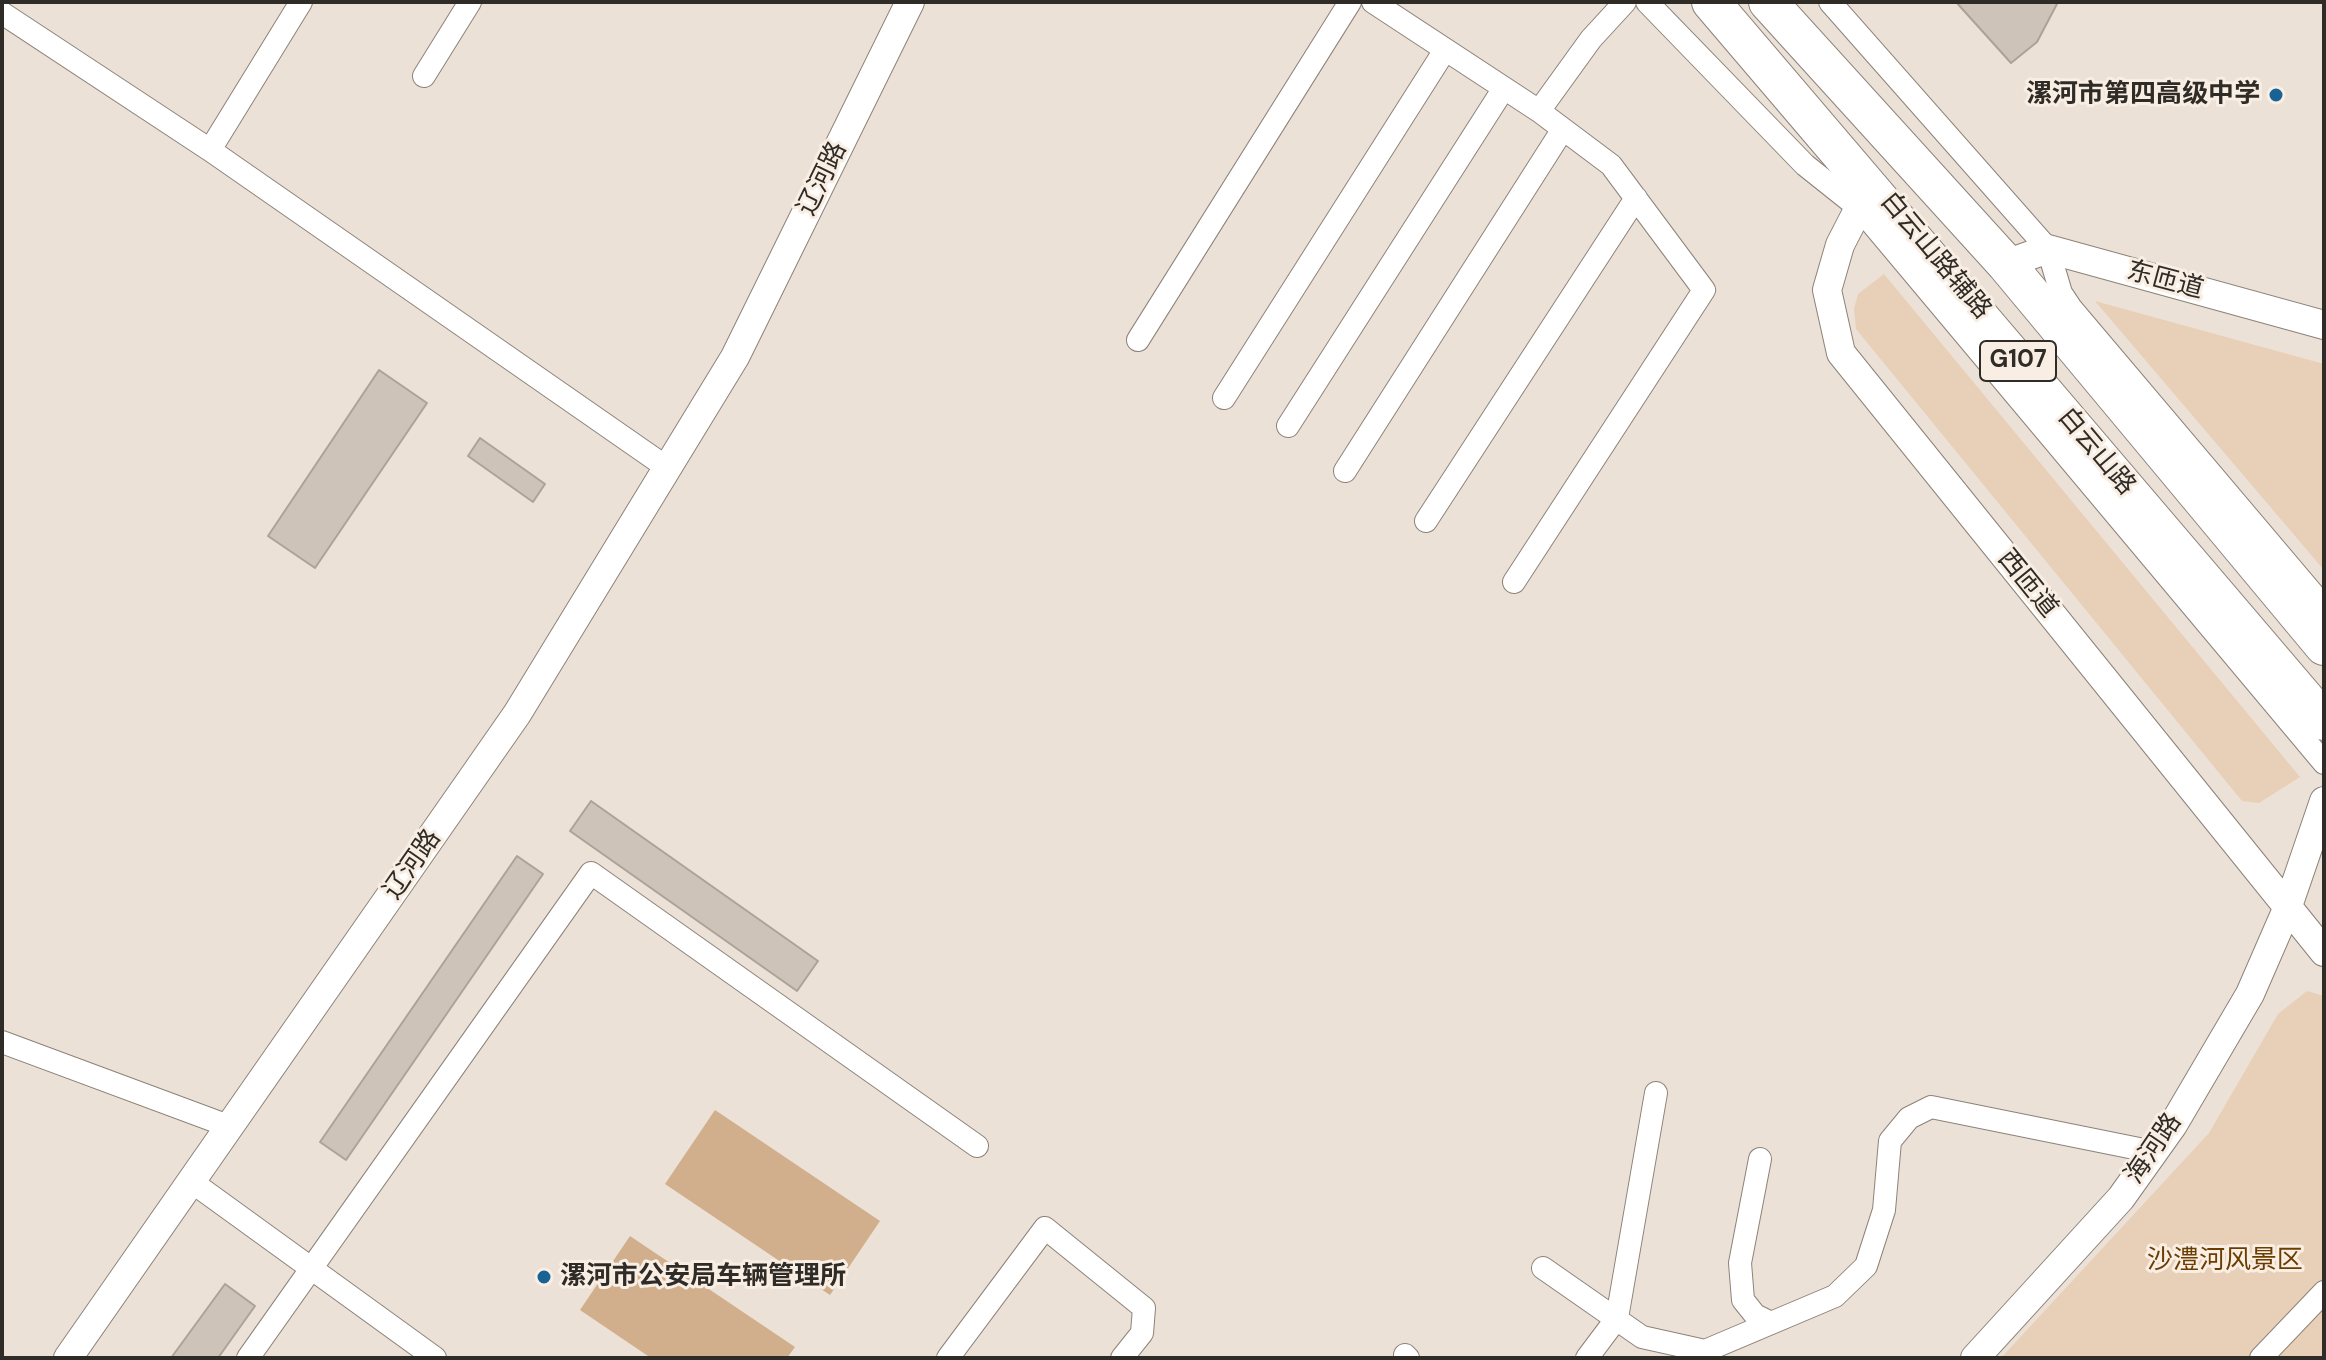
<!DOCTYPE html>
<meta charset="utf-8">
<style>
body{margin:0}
#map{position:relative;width:2326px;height:1360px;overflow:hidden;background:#ece1d6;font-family:"DM Sans",sans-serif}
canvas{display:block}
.frame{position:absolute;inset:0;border:4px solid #2f2b27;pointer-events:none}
</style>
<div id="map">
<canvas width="2326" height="1360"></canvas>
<div class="frame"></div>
</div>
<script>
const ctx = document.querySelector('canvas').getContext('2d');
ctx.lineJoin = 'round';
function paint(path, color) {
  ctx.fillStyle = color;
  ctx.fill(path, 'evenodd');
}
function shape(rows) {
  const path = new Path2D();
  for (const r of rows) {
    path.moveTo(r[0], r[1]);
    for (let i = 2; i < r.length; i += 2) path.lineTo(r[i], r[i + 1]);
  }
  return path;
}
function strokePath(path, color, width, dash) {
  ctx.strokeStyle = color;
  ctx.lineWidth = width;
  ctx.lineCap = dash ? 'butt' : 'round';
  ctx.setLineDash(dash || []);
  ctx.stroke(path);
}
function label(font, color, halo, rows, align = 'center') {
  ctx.font = font + ' "DM Sans","Noto Sans SC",sans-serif';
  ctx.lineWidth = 6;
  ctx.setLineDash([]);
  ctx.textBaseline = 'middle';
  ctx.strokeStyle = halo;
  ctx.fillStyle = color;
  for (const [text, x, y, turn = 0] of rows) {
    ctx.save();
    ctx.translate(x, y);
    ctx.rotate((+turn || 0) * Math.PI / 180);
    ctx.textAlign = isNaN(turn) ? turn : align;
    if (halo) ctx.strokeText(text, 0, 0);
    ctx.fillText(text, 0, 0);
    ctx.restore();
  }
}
const green = shape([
 [1884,274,2300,777,2259,803,2242,801,1856,329,1854,309,1858,294],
 [2095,301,2324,364,2324,571,2324,570],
 [2307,991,2324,996,2324,1358,2001,1358,2209,1133,2278,1014]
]);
const water = shape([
 [715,1110,880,1221,830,1295,665,1184],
 [630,1236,795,1347,787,1358,651,1358,580,1310]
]);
const building = shape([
 [1956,2,2058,2,2037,42,2011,63,1956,2],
 [379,370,427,403,315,568,268,536,379,370],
 [480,438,545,484,533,502,468,456,480,438],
 [591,801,818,961,797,991,570,831,591,801],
 [517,856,543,874,346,1160,320,1142,517,856],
 [225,1284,255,1306,218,1358,171,1358,225,1284]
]);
const minor = shape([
 [1373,2,1539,111,1611,165,1704,290,1514,582],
 [1647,2,1805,165,1859,208,2324,763],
 [1830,2,2048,249,2061,293,2071,308,2324,607],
 [2,13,210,150,669,469],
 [424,76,470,2],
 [1539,111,1591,39,1625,2],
 [210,150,301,2],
 [1138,340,1350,2],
 [1224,398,1445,50],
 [1288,426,1504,88],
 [1345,471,1563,129],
 [1426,521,1636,198],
 [2,1042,231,1127],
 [1760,1159,1740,1263,1743,1300,1755,1315,1769,1322],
 [192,1182,435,1358],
 [1543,1268,1642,1337,1705,1351,1835,1296,1866,1266,1884,1210,1890,1141,1909,1118,1931,1107,2154,1152],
 [1405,1355,1408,1358],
 [248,1358,591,873,977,1146],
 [948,1358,1045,1228,1144,1308,1142,1333,1122,1358],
 [1587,1358,1617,1318,1656,1093],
 [2261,1358,2324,1292]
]);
const tertiary = shape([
 [1875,192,1859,208,1840,245,1827,290,1841,353,2324,952],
 [2006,264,2048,249,2324,325],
 [68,1358,517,714,735,357,910,2],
 [1975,1358,2121,1198,2173,1125,2250,994,2287,909,2324,801]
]);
const trunk = shape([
 [1711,2,2324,721],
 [1768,2,2006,264,2324,646]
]);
const markers = [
 [2276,95,8,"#196295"],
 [544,1277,8,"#196295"]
];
const shields = [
 [2018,361,76]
];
const shieldNames = [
 ["G107",2018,361]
];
const poiNames = [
 ["漯河市第四高级中学",2260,95],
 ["漯河市公安局车辆管理所",560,1277,"left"]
];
const streetNames = [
 ["辽河路",823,179,-64],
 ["白云山路辅路",1935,256,50],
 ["东匝道",2165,281,15],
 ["白云山路",2096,452,50],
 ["西匝道",2027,584,51],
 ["辽河路",413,865,-55],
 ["海河路",2154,1149,-56]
];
const parkNames = [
 ["沙澧河风景区",2225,1261]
];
paint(green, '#e8cfb7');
paint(water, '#d1ae8c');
paint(building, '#cec3b9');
strokePath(building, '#ada298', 2);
strokePath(minor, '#8d8279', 24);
strokePath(tertiary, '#8d8279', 30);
strokePath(trunk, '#8d8279', 40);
strokePath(minor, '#fff', 22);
strokePath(tertiary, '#fff', 28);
strokePath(trunk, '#fff', 38);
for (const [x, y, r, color] of markers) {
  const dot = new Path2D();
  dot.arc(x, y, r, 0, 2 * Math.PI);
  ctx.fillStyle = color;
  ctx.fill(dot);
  strokePath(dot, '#f9eee3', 3);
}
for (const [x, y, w] of shields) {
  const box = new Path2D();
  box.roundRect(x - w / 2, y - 20, w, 40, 6);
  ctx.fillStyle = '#f9eee3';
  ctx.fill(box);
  strokePath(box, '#2f2b27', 2);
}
label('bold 24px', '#2f2b27', null, shieldNames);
label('bold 26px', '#2f2b27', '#f9eee3', poiNames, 'right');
label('26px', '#2f2b27', '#f9eee3', streetNames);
label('26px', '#6b3d00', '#f9eee3', parkNames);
</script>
